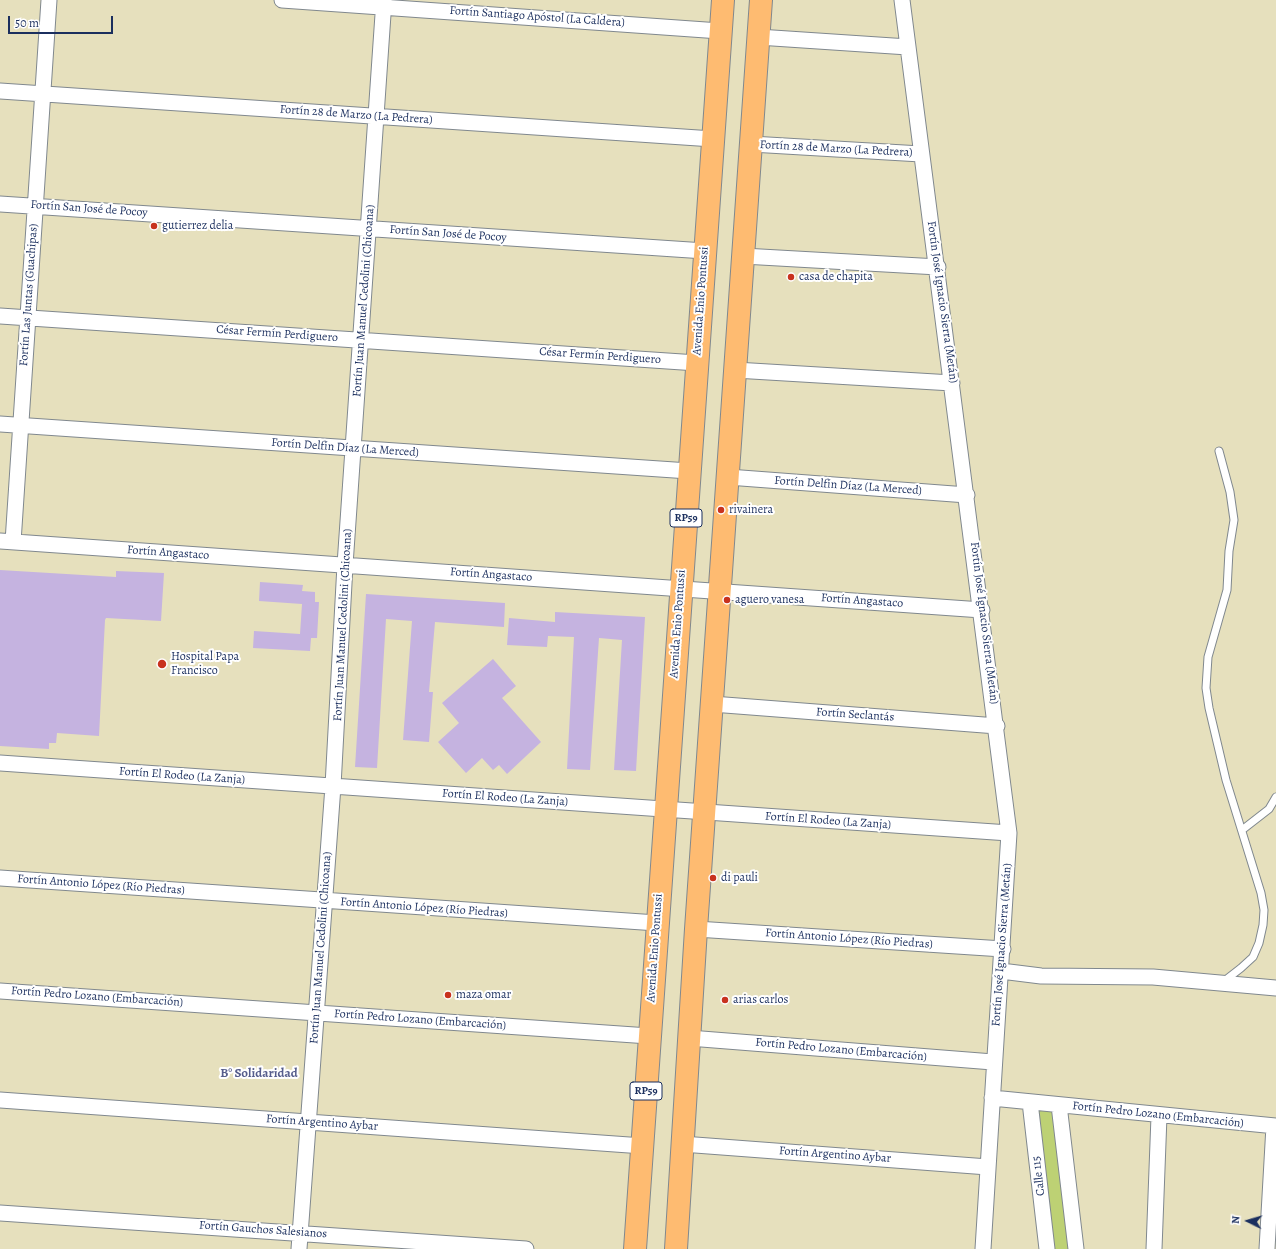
<!DOCTYPE html>
<meta charset="utf-8">
<style>
body{margin:0}
#map{position:relative;width:1276px;height:1249px;overflow:hidden;background:#e6e0bd;font-family:Alegreya,serif}
canvas{display:block}
.north{position:absolute;left:1228px;top:1201px;width:40px;height:40px;-webkit-text-stroke:3px #fff;paint-order:stroke;rotate:275deg;font-size:11px;font-weight:700;line-height:16px;text-align:center;color:#1b2f5e}
.north::after{content:'';display:block;margin:auto;width:14px;height:18px;background:#1b2f5e;clip-path:polygon(50% 0,100% 100%,50% 72%,0 100%)}
.scale{position:absolute;left:8px;top:16px;width:105px;height:18px;box-sizing:border-box;border:2px solid #1b2f5e;border-top:0;padding-left:5px;font-size:12px;line-height:14px;white-space:nowrap;color:#1b2f5e;-webkit-text-stroke:3px #fff;paint-order:stroke}
</style>
<div id="map">
<canvas width="1276" height="1249"></canvas>
<div class="north">N</div>
<div class="scale">50 m</div>
</div>
<script>
const ctx = document.querySelector('canvas').getContext('2d');
ctx.lineJoin = 'round';
function paint(path, color) {
  ctx.fillStyle = color;
  ctx.fill(path, 'evenodd');
}
function shape(rows) {
  const path = new Path2D();
  for (const r of rows) {
    path.moveTo(r[0], r[1]);
    for (let i = 2; i < r.length; i += 2) path.lineTo(r[i], r[i + 1]);
  }
  return path;
}
function strokePath(path, color, width, dash) {
  ctx.strokeStyle = color;
  ctx.lineWidth = width;
  ctx.lineCap = dash ? 'butt' : 'round';
  ctx.setLineDash(dash || []);
  ctx.stroke(path);
}
function label(font, color, halo, rows, align = 'center') {
  ctx.font = font + ' Alegreya,serif';
  ctx.lineWidth = 4;
  ctx.setLineDash([]);
  ctx.textBaseline = 'middle';
  ctx.strokeStyle = halo;
  ctx.fillStyle = color;
  for (const [text, x, y, turn = 0] of rows) {
    ctx.save();
    ctx.translate(x, y);
    ctx.rotate((+turn || 0) * Math.PI / 180);
    ctx.textAlign = isNaN(turn) ? turn : align;
    if (halo) ctx.strokeText(text, 0, 0);
    ctx.fillText(text, 0, 0);
    ctx.restore();
  }
}
const green = shape([
 [1032,1102,1059,1105,1075,1249,1048,1249]
]);
const building = shape([
 [0,570,116,577,116,571,164,573,161,621,106,618,105,620,99,736,57,733,56,743,49,743,49,749,0,746],
 [260,582,303,585,302,591,315,592,315,602,319,602,317,638,311,638,310,651,253,648,254,631,300,634,302,604,259,601],
 [366,594,505,603,504,627,435,622,429,692,433,692,429,742,403,740,412,621,386,619,377,768,355,767],
 [555,612,645,617,636,771,614,770,622,640,599,638,590,770,567,769,574,637,548,636,547,647,507,645,509,618,555,622],
 [493,659,516,686,502,698,541,742,507,774,499,765,493,770,482,758,466,773,438,742,459,723,442,703]
]);
const lane = shape([
 [1219,451,1230,492,1234,520,1229,551,1227,590,1208,657,1206,688,1209,708,1226,780,1261,893,1264,910,1263,925,1259,943,1253,957,1241,968,1223,982],
 [1242,830,1269,809,1276,797]
]);
const street = shape([
 [282,0,720,31],
 [902,0,1009,833,983,1249],
 [758,37,908,47],
 [0,91,713,139],
 [751,144,921,154],
 [0,204,705,251],
 [743,256,938,267],
 [0,316,697,363],
 [735,370,952,383],
 [0,424,689,471],
 [728,477,967,495],
 [0,541,982,610],
 [13,542,49,0],
 [712,704,997,726],
 [0,763,1009,833],
 [0,878,657,923],
 [696,929,1003,949],
 [1001,971,1041,976,1153,977,1276,988],
 [0,991,649,1036],
 [689,1038,993,1062],
 [992,1098,1276,1126],
 [0,1100,643,1146],
 [1030,1102,1047,1249],
 [1059,1105,1076,1249],
 [682,1144,988,1167],
 [0,1213,526,1249],
 [299,1249,333,786,345,565,384,0],
 [1154,1249,1159,1116],
 [1267,1249,1274,1126]
]);
const primary = shape([
 [635,1249,723,0],
 [676,1249,696,929,761,0]
]);
const markers = [
 [154,226,4,"#c8321e"],
 [791,277,4,"#c8321e"],
 [721,510,4,"#c8321e"],
 [727,600,4,"#c8321e"],
 [162,664,5,"#c8321e"],
 [713,878,4,"#c8321e"],
 [448,995,4,"#c8321e"],
 [725,1000,4,"#c8321e"]
];
const shields = [
 [686,518,32],
 [646,1091,32]
];
const shieldNames = [
 ["RP59",686,518],
 ["RP59",646,1091]
];
const streetNames = [
 ["Fortín Santiago Apóstol (La Caldera)",537,17,4],
 ["Fortín 28 de Marzo (La Pedrera)",356,115,4],
 ["Fortín 28 de Marzo (La Pedrera)",836,149,3],
 ["Fortín San José de Pocoy",89,209,4],
 ["Fortín San José de Pocoy",448,234,4],
 ["Fortín Las Juntas (Guachipas)",29,295,-86],
 ["Fortín Juan Manuel Cedolini (Chicoana)",364,301,-86],
 ["Avenida Enio Pontussi",701,301,-86],
 ["Fortín José Ignacio Sierra (Metán)",942,302,82],
 ["César Fermín Perdiguero",277,334,4],
 ["César Fermín Perdiguero",600,356,4],
 ["Fortín Delfín Díaz (La Merced)",345,448,4],
 ["Fortín Delfín Díaz (La Merced)",848,486,4],
 ["Fortín Angastaco",168,553,4],
 ["Fortín Angastaco",491,575,4],
 ["Fortín Angastaco",862,601,4],
 ["Fortín José Ignacio Sierra (Metán)",984,623,83],
 ["Avenida Enio Pontussi",678,624,-86],
 ["Fortín Juan Manuel Cedolini (Chicoana)",343,625,-87],
 ["Fortín Seclantás",855,715,4],
 ["Fortín El Rodeo (La Zanja)",182,776,4],
 ["Fortín El Rodeo (La Zanja)",505,798,4],
 ["Fortín El Rodeo (La Zanja)",828,821,4],
 ["Fortín Antonio López (Río Piedras)",101,885,4],
 ["Fortín Antonio López (Río Piedras)",424,908,4],
 ["Fortín Antonio López (Río Piedras)",849,939,4],
 ["Fortín José Ignacio Sierra (Metán)",1002,945,-86],
 ["Fortín Juan Manuel Cedolini (Chicoana)",321,948,-86],
 ["Avenida Enio Pontussi",655,948,-86],
 ["Fortín Pedro Lozano (Embarcación)",97,997,4],
 ["Fortín Pedro Lozano (Embarcación)",420,1020,4],
 ["Fortín Pedro Lozano (Embarcación)",841,1050,5],
 ["Fortín Pedro Lozano (Embarcación)",1158,1115,6],
 ["Fortín Argentino Aybar",322,1123,4],
 ["Fortín Argentino Aybar",835,1155,4],
 ["Calle 115",1039,1176,-97],
 ["Fortín Gauchos Salesianos",263,1230,4]
];
const poiNames = [
 ["gutierrez delia",162,226],
 ["casa de chapita",799,277],
 ["rivainera",729,510],
 ["aguero vanesa",735,600],
 ["Hospital Papa",171,657],
 ["Francisco",171,671],
 ["di pauli",721,878],
 ["maza omar",456,995],
 ["arias carlos",733,1000]
];
const neighbourhoodNames = [
 ["B° Solidaridad",259,1074]
];
paint(green, '#bdd174');
paint(building, '#c5b3e0');
strokePath(lane, '#80888e', 9);
strokePath(street, '#80888e', 17);
strokePath(primary, '#80888e', 24);
strokePath(lane, '#fff', 7);
strokePath(street, '#fff', 15);
strokePath(primary, '#febb71', 22);
for (const [x, y, r, color] of markers) {
  const dot = new Path2D();
  dot.arc(x, y, r, 0, 2 * Math.PI);
  ctx.fillStyle = color;
  ctx.fill(dot);
  strokePath(dot, '#fff', 1.5);
}
for (const [x, y, w] of shields) {
  const box = new Path2D();
  box.roundRect(x - w / 2, y - 9, w, 18, 3);
  ctx.fillStyle = '#fff';
  ctx.fill(box);
  strokePath(box, '#1b2f5e', 1);
}
label('bold 11px', '#1b2f5e', null, shieldNames);
label('12px', '#1b2f5e', '#fff', streetNames);
label('12px', '#1b2f5e', '#fff', poiNames, 'left');
label('bold 13px', '#565d8c', '#fff', neighbourhoodNames);
</script>
